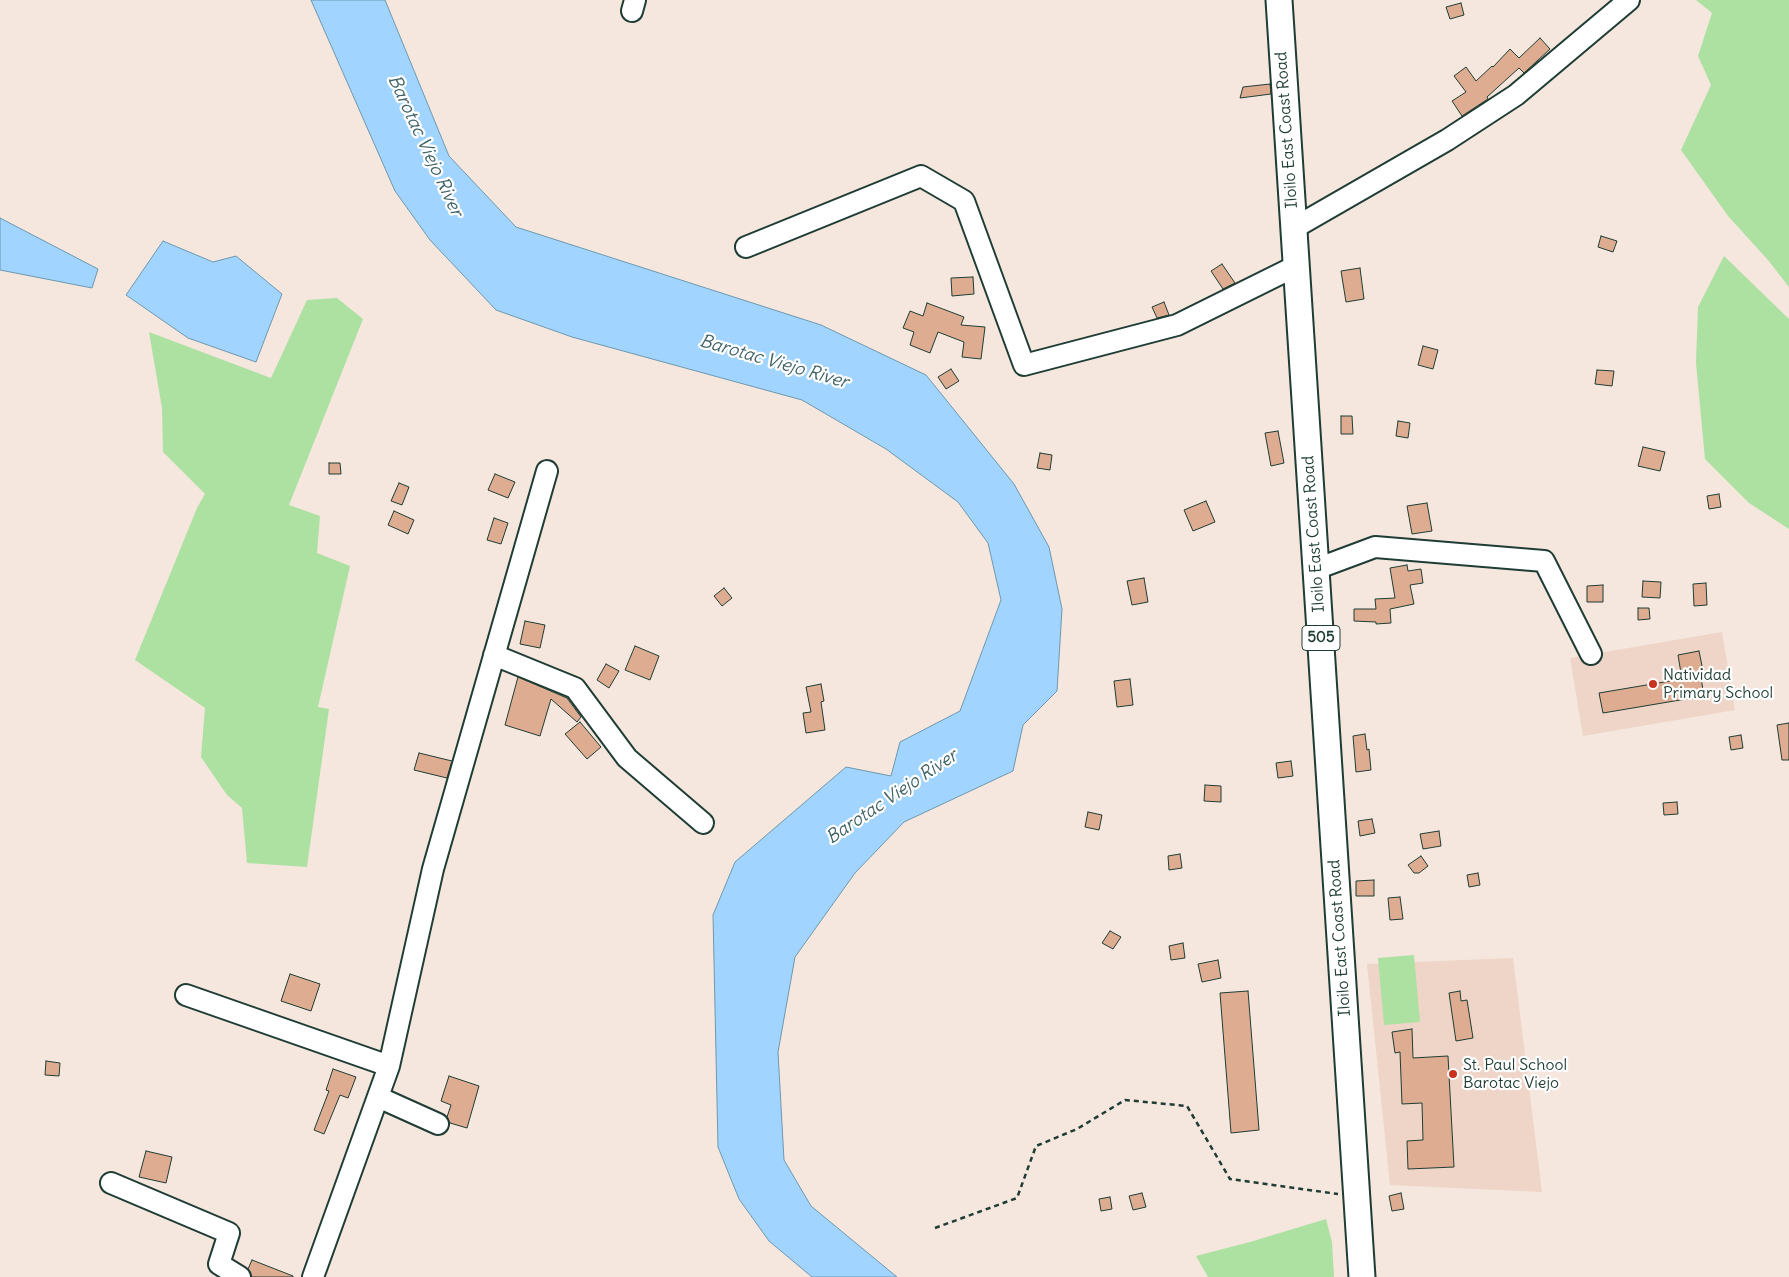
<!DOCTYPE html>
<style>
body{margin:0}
canvas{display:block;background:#f5e6de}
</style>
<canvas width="1789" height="1277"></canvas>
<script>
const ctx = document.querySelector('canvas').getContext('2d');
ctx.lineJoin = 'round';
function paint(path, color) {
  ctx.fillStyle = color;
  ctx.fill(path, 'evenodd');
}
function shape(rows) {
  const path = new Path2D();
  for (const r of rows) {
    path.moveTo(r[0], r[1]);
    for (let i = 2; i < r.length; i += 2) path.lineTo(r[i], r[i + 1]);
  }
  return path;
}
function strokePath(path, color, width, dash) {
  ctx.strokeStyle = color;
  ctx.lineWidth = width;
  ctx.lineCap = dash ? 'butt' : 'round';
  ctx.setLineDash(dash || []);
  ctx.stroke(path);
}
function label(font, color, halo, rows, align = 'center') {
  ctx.font = font + ' Delius,sans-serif';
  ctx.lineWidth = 4.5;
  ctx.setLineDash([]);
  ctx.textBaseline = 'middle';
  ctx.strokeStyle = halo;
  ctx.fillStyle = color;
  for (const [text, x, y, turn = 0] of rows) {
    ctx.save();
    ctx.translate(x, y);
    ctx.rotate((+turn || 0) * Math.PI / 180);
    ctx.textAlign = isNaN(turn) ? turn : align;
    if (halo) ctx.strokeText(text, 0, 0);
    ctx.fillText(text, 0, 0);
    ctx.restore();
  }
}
const built = shape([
 [1722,632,1735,710,1583,736,1570,658],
 [1513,958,1542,1192,1390,1185,1367,964]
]);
const green = shape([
 [1696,0,1789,0,1789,287,1768,260,1728,216,1681,150,1711,85,1698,56,1712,13],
 [1724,256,1789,319,1789,529,1749,503,1705,459,1696,363,1698,307],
 [337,298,363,319,289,505,320,516,317,553,350,566,318,707,329,709,307,867,247,863,242,808,227,795,201,757,205,708,135,660,197,508,205,494,163,452,162,408,149,332,271,378,307,300],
 [1414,955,1420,1022,1384,1025,1378,958],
 [1326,1219,1332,1242,1334,1277,1208,1277,1196,1256,1250,1242]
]);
const water = shape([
 [311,0,385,0,449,156,516,227,821,325,926,375,1014,484,1049,547,1062,609,1057,691,1023,725,1013,771,904,822,855,873,795,957,778,1052,784,1160,811,1206,897,1277,812,1277,769,1241,739,1199,718,1147,713,915,735,862,846,767,891,776,900,742,960,711,1001,600,988,543,958,502,886,449,802,400,572,337,496,310,430,240,395,191,311,0],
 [0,218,98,269,92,288,0,270,0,218],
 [163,241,213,262,236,256,282,294,256,362,188,338,126,295,163,241]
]);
const building = shape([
 [1461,3,1464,15,1450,19,1446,7,1461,3],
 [1540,38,1550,49,1524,73,1519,68,1487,97,1488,99,1462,116,1452,101,1466,92,1454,76,1466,67,1476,81,1492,66,1493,67,1510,49,1519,58,1540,38],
 [1270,84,1271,94,1240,98,1243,87,1270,84],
 [1601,236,1617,241,1613,252,1598,247,1601,236],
 [1222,264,1235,283,1223,289,1211,271,1222,264],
 [1360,268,1364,299,1346,302,1341,271,1360,268],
 [973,277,974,294,952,296,951,278,973,277],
 [1164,302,1169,315,1157,318,1152,307,1164,302],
 [927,303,964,317,961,325,985,327,981,359,962,357,964,342,938,332,930,353,910,345,914,332,903,328,910,311,923,316,927,303],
 [1423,346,1438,350,1433,369,1418,365,1423,346],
 [951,369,959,381,946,389,938,377,951,369],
 [1597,370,1614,371,1612,386,1595,384,1597,370],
 [1341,416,1352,416,1353,434,1341,434,1341,416],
 [1398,421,1410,423,1408,438,1396,436,1398,421],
 [1278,431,1284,463,1271,466,1265,433,1278,431],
 [1643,447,1665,452,1660,471,1638,466,1643,447],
 [1040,453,1052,455,1050,470,1037,468,1040,453],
 [329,463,340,463,341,474,329,474,329,463],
 [495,474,515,482,508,498,488,490,495,474],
 [399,483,409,487,402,505,391,501,399,483],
 [1719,494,1721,507,1709,509,1707,496,1719,494],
 [1206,501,1215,522,1193,531,1184,510,1206,501],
 [1427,503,1432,531,1412,534,1407,506,1427,503],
 [394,511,414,520,408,534,388,525,394,511],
 [494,518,508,523,501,544,487,540,494,518],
 [1407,565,1408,571,1421,569,1423,583,1410,585,1414,604,1390,609,1391,623,1376,624,1376,622,1354,621,1354,609,1376,609,1375,599,1395,598,1390,568,1407,565],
 [1144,578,1148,602,1132,605,1127,581,1144,578],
 [1643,581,1661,582,1660,598,1642,597,1643,581],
 [1706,583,1707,605,1694,606,1693,584,1706,583],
 [1603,585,1603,602,1587,602,1587,586,1603,585],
 [724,588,732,598,722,606,714,596,724,588],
 [1638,608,1649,608,1650,619,1638,620,1638,608],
 [525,621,545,625,540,648,520,644,525,621],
 [635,646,659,656,650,680,625,670,635,646],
 [1699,651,1703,671,1700,672,1704,696,1603,713,1599,693,1682,679,1678,655,1699,651],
 [606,664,619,671,609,688,597,680,606,664],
 [518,677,567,698,581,717,577,722,551,699,540,736,505,725,518,677],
 [1130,679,1133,705,1117,707,1114,681,1130,679],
 [821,684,824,701,821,702,825,730,806,733,803,713,811,712,806,687,821,684],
 [580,722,601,747,587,759,565,734,580,722],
 [1789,723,1789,760,1782,760,1777,725,1789,723],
 [1365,734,1367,750,1369,749,1371,770,1356,772,1353,736,1365,734],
 [1741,735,1743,748,1731,750,1729,737,1741,735],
 [419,753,452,761,447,778,414,770,419,753],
 [1291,761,1293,776,1278,778,1276,763,1291,761],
 [1205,785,1221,786,1221,802,1204,801,1205,785],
 [1677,802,1678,814,1664,815,1663,803,1677,802],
 [1088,812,1102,815,1099,830,1085,827,1088,812],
 [1372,819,1375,833,1360,836,1358,821,1372,819],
 [1439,831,1441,846,1423,849,1420,834,1439,831],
 [1180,854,1182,868,1169,870,1168,856,1180,854],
 [1421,856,1428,866,1419,873,1414,873,1408,865,1421,856],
 [1478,873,1480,885,1469,887,1467,875,1478,873],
 [1374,880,1374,896,1356,896,1356,881,1374,880],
 [1400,897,1403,919,1390,920,1388,898,1400,897],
 [1110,931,1121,937,1113,949,1102,943,1110,931],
 [1183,943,1185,958,1171,960,1169,946,1183,943],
 [1218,960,1221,978,1202,982,1198,964,1218,960],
 [290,974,320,984,311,1011,281,1001,290,974],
 [1248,991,1259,1130,1231,1133,1220,993,1248,991],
 [1460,991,1461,1001,1467,1000,1473,1038,1456,1041,1449,993,1460,991],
 [1412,1029,1413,1058,1448,1056,1454,1167,1408,1169,1407,1141,1423,1140,1422,1103,1402,1104,1400,1052,1395,1053,1392,1032,1412,1029],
 [46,1061,60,1063,59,1076,45,1075,46,1061],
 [333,1069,356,1077,348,1098,340,1095,324,1134,314,1130,329,1091,326,1090,333,1069],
 [449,1076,479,1086,467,1128,450,1123,447,1117,451,1105,441,1101,449,1076],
 [146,1151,172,1157,166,1183,139,1177,146,1151],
 [1142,1193,1146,1207,1133,1210,1129,1196,1142,1193],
 [1401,1193,1404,1209,1392,1211,1389,1196,1401,1193],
 [1110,1197,1112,1209,1101,1211,1099,1199,1110,1197],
 [252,1260,293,1276,293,1277,252,1277,248,1269,252,1260]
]);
const path = shape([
 [935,1228,1017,1198,1036,1146,1077,1129,1125,1100,1187,1106,1230,1179,1338,1194]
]);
const minor = shape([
 [632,11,635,0],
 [1294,228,1447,140,1516,95,1629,0],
 [746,247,921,176,964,201,1024,365,1177,325,1296,266],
 [1316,569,1375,547,1544,561,1591,654],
 [494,655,575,688,627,758,703,823],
 [186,995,389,1066],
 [378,1097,438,1124],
 [111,1183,229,1233,219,1264,240,1277],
 [313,1277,389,1066,433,869,547,471]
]);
const major = shape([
 [1279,0,1362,1277]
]);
const markers = [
 [1653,684,5,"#c8321e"],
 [1453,1074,5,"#c8321e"]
];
const shields = [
 [1321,638,38]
];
const shieldNames = [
 ["505",1321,638]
];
const streetNames = [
 ["Iloilo East Coast Road",1287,130,-94],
 ["Iloilo East Coast Road",1314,534,-94],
 ["Iloilo East Coast Road",1340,938,-94]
];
const poiNames = [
 ["Natividad",1663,675],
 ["Primary School",1663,693],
 ["St. Paul School",1463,1065],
 ["Barotac Viejo",1463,1083]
];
const waterNames = [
 ["Barotac Viejo River",425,146,65],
 ["Barotac Viejo River",774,362,16],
 ["Barotac Viejo River",892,797,-34]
];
paint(built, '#eed5c7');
paint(green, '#ade1a2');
paint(water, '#a1d4ff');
strokePath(water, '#6d98ae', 1);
paint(building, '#deac91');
strokePath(building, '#1f3d34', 1);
strokePath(minor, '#1f3d34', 24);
strokePath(major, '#1f3d34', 29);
strokePath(path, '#1f3d34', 2.5, [5, 4]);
strokePath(minor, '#fff', 20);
strokePath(major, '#fff', 25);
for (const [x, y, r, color] of markers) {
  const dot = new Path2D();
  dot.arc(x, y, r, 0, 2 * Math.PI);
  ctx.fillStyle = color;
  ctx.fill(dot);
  strokePath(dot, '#fff', 2);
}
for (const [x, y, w] of shields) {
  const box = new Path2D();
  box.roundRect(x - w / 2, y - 12.5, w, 25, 4);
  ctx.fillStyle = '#fff';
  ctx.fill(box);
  strokePath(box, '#1f3d34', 1);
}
label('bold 15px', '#1f3d34', null, shieldNames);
label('16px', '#1f3d34', '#fff', streetNames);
label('16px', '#1f3d34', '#fff', poiNames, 'left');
label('italic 18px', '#406367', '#fff', waterNames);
</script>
